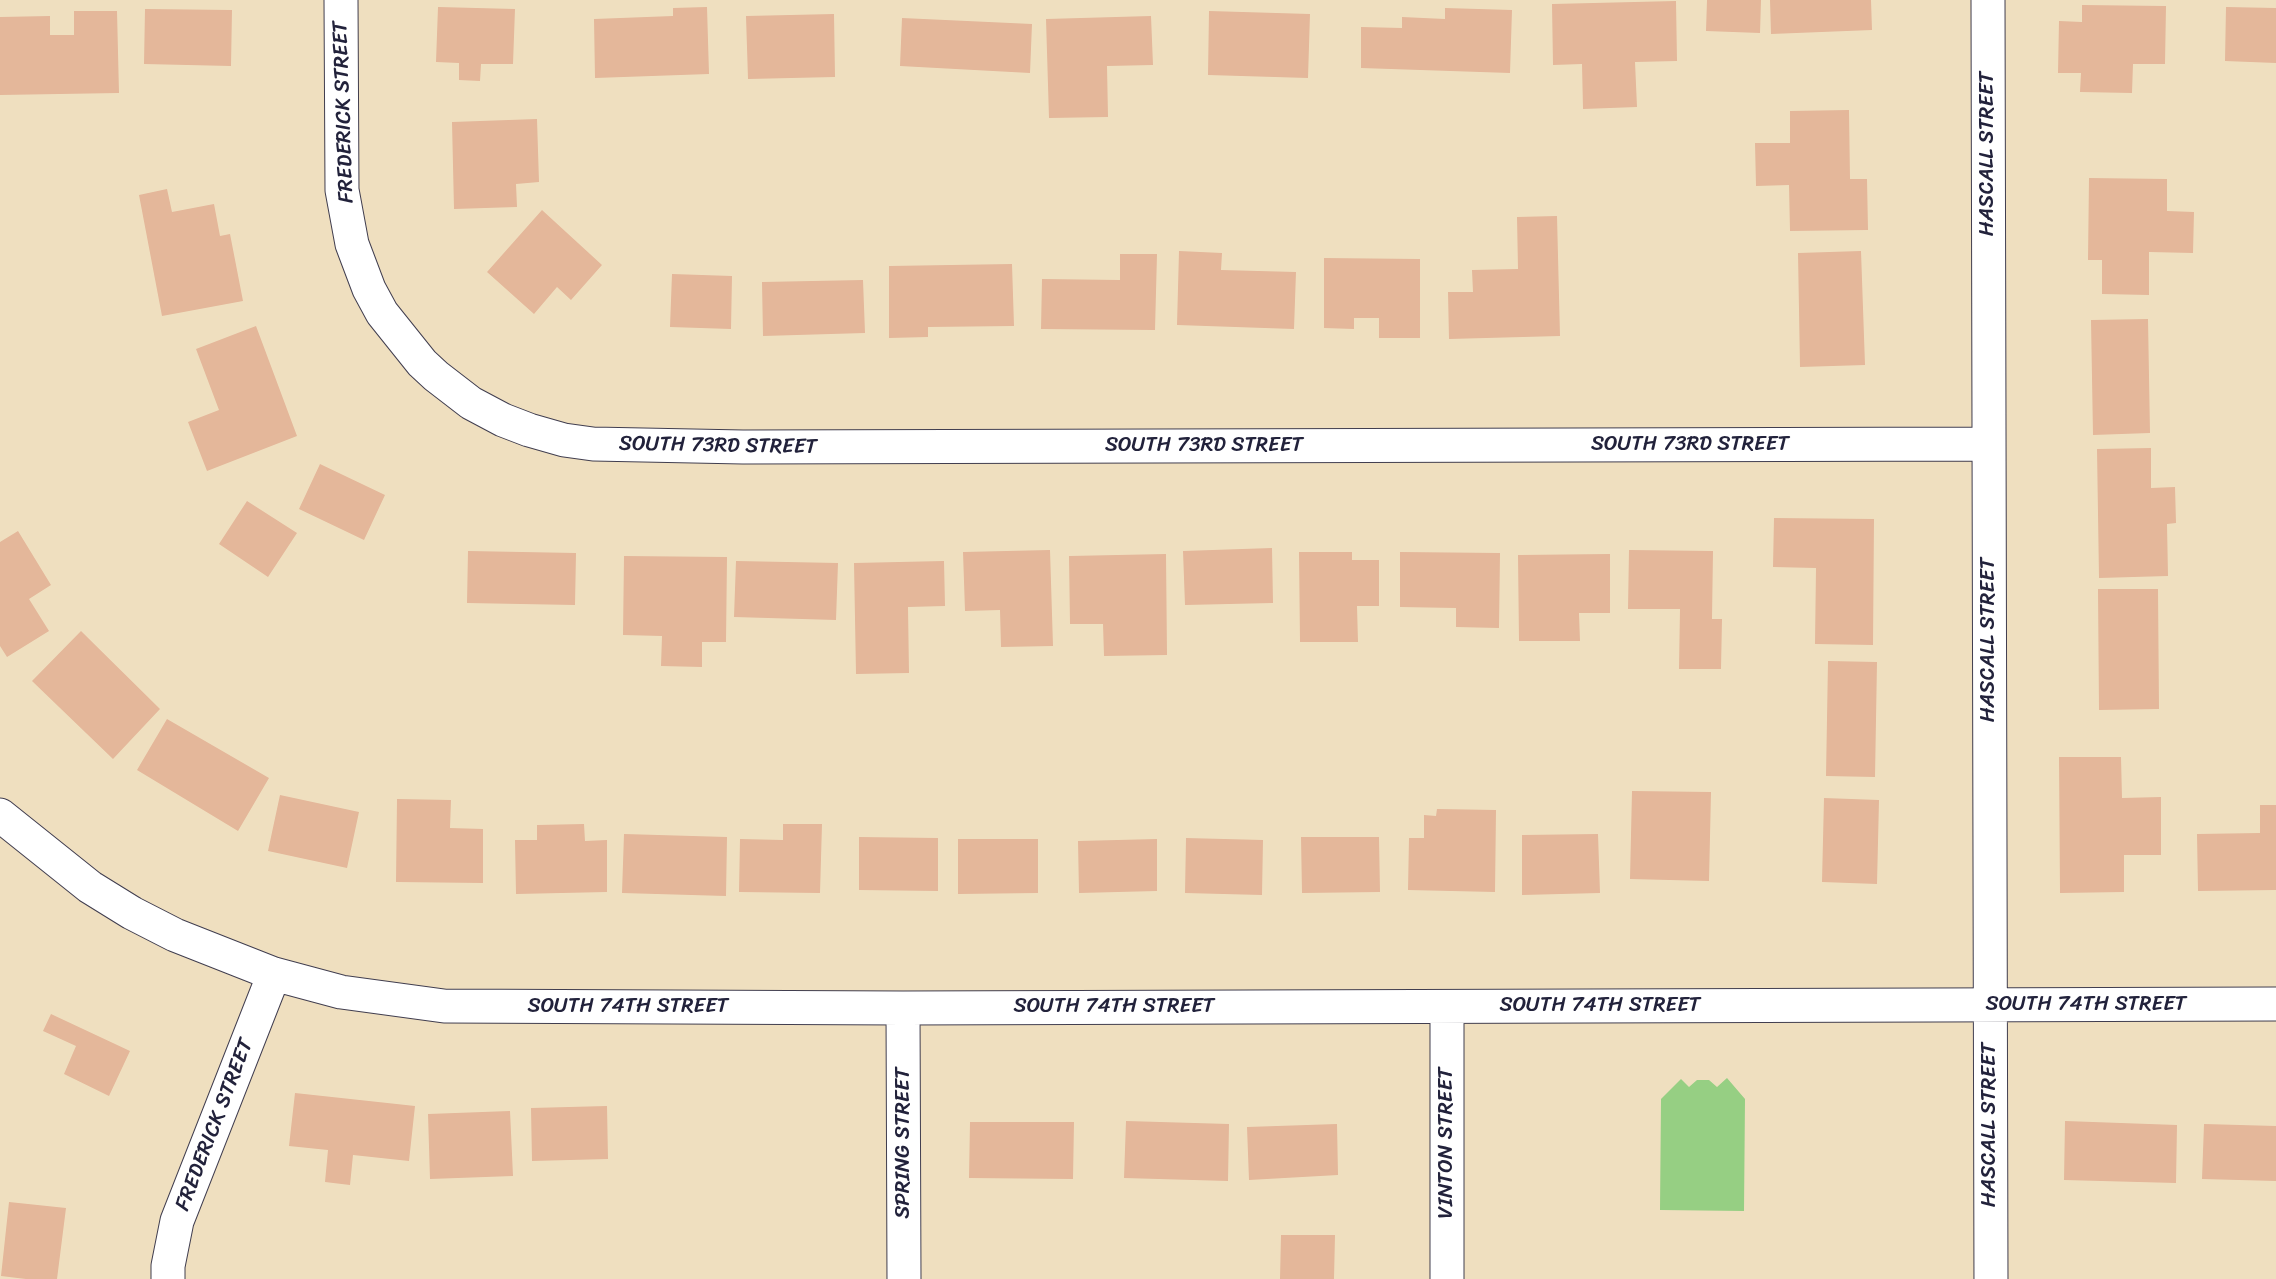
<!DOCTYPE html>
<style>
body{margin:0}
canvas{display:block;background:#efdfbf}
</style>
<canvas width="2276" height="1279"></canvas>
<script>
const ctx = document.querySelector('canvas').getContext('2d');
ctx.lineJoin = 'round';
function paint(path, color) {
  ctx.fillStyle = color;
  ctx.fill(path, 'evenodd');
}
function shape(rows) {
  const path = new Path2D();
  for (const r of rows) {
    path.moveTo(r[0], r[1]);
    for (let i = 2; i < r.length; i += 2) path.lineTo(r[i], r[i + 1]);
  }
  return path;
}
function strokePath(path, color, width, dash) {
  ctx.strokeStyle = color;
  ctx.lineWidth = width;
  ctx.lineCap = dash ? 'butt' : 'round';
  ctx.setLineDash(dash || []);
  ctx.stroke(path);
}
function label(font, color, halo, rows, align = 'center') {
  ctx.font = font + ' Sriracha,sans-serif';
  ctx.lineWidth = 4.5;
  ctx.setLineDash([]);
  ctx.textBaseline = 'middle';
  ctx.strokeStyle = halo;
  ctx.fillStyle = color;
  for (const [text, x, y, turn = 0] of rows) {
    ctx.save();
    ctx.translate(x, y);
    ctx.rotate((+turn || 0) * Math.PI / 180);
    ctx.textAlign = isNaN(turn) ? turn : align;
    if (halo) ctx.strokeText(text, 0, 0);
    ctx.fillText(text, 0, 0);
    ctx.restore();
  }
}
const green = shape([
 [1727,1078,1745,1099,1744,1211,1660,1210,1661,1099,1681,1079,1689,1087,1697,1080,1709,1080,1717,1087]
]);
const building = shape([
 [1707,0,1761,0,1760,33,1706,31],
 [1770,0,1871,0,1872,30,1771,34],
 [1676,1,1677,61,1635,62,1637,107,1583,109,1582,64,1553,65,1552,4],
 [2082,5,2166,6,2165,64,2133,64,2132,93,2080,92,2081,73,2058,73,2059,21,2082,22],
 [438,7,515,9,513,64,481,64,480,81,459,80,459,63,436,62],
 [707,7,709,74,595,78,594,19,673,16,673,8],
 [2226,7,2276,8,2276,63,2225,61],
 [1445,8,1512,10,1510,73,1361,68,1361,27,1402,28,1402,17,1445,19],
 [145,9,232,10,231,66,144,64],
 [74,11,117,11,119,93,0,95,0,17,50,16,50,35,74,35],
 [1209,11,1310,14,1308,78,1208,75],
 [834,14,835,77,748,79,746,16],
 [1151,16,1153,65,1107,66,1108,117,1049,118,1046,19],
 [902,18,1032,24,1030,73,900,66],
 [1849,110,1850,179,1867,179,1868,230,1790,231,1789,185,1756,186,1755,143,1790,143,1790,111],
 [537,119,539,182,516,184,517,207,454,209,452,122],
 [2089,178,2167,179,2167,211,2194,212,2193,253,2149,252,2149,295,2102,294,2102,260,2088,260],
 [167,189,172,212,214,204,220,236,230,234,243,301,162,316,139,195],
 [542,210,602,265,571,300,557,287,534,314,487,272],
 [1557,216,1560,336,1449,339,1448,292,1473,292,1472,270,1518,269,1517,217],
 [1179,251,1222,253,1221,270,1296,272,1294,329,1177,325],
 [1861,251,1865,365,1800,367,1798,253],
 [1120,254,1157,254,1155,330,1041,329,1042,279,1120,280],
 [1324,258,1420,259,1420,338,1379,338,1379,318,1354,318,1354,329,1324,328],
 [1012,264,1014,326,928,327,928,337,889,338,889,266],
 [672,274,732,276,731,329,670,327],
 [863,280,865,333,763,336,762,282],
 [2148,319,2150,433,2093,435,2091,320],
 [256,326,297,436,207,471,188,422,219,410,196,349],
 [2151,448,2151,488,2175,487,2176,523,2167,524,2168,576,2099,578,2097,449],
 [320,464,385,495,364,540,299,509],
 [247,501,297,533,268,577,219,544],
 [1774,518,1874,519,1873,645,1815,644,1816,568,1773,567],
 [18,531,51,585,29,599,49,631,7,657,0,646,0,542],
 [1272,548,1273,603,1185,605,1183,551],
 [1050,550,1053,646,1001,647,1000,610,965,611,963,552],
 [1629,550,1713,551,1712,619,1722,619,1721,669,1679,669,1680,609,1628,609],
 [468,551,576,553,575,605,467,603],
 [1299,552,1352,552,1352,560,1379,560,1379,606,1357,606,1358,642,1300,642],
 [1400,552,1500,553,1499,628,1456,627,1456,608,1400,607],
 [1166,554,1167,655,1104,656,1103,624,1070,624,1069,556],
 [1610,554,1610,613,1579,613,1580,641,1519,641,1518,555],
 [624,556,727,557,726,642,702,642,702,667,661,666,662,636,623,635],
 [736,561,838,563,836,620,734,617],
 [944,561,945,606,908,607,909,673,856,674,854,563],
 [2098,589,2158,589,2159,709,2099,710],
 [81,631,160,709,113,759,32,681],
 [1828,661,1877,662,1875,777,1826,776],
 [167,719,269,778,238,831,137,770],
 [2059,757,2121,757,2122,798,2161,797,2161,855,2124,855,2124,892,2060,893],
 [1632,791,1711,792,1709,881,1630,879],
 [280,795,359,812,347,868,268,851],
 [1824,798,1879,800,1877,884,1822,882],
 [397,799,451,800,450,828,483,829,483,883,396,882],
 [2260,805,2276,805,2276,890,2198,891,2197,834,2260,833],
 [1437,809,1496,810,1495,892,1408,890,1409,838,1424,838,1424,815,1436,816],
 [584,824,585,841,607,840,607,892,516,894,515,840,537,840,537,825],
 [783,824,822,824,820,893,739,892,740,839,783,840],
 [624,834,727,837,726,896,622,893],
 [1598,834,1600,893,1522,895,1522,835],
 [859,837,938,838,938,891,859,890],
 [1301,837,1379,837,1380,892,1302,893],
 [1186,838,1263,840,1262,895,1185,893],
 [958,839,1038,839,1038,893,958,894],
 [1157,839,1157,891,1079,893,1078,841],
 [51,1014,130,1051,109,1096,64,1074,76,1046,43,1031],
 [295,1093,415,1106,409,1161,353,1155,350,1185,325,1182,328,1150,289,1146],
 [607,1106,608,1159,532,1161,531,1108],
 [510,1111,513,1176,430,1179,428,1114],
 [1126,1121,1229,1124,1228,1181,1124,1178],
 [2065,1121,2177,1125,2176,1183,2064,1180],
 [970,1122,1074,1122,1073,1179,969,1178],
 [1337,1124,1338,1175,1249,1180,1247,1127],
 [2204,1124,2276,1126,2276,1181,2202,1179],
 [9,1202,66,1208,57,1279,26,1279,1,1276],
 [1281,1235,1335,1235,1334,1279,1280,1279]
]);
const street = shape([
 [341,0,342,190,352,244,369,289,382,313,422,363,436,376,471,403,503,420,529,430,564,440,593,444,743,447,1988,444],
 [1988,0,1991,1279],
 [0,815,90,887,132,913,175,935,274,974,341,992,444,1006,903,1008,2276,1004],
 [1447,1007,1447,1279],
 [903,1008,904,1279],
 [168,1279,168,1266,177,1221,274,974]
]);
const streetNames = [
 ["FREDERICK STREET",344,112,-92],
 ["HASCALL STREET",1988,154,-90],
 ["SOUTH 73RD STREET",1690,445],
 ["SOUTH 73RD STREET",718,446,1],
 ["SOUTH 73RD STREET",1204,446],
 ["HASCALL STREET",1989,640,-90],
 ["SOUTH 74TH STREET",2086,1005],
 ["SOUTH 74TH STREET",1600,1006],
 ["SOUTH 74TH STREET",628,1007],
 ["SOUTH 74TH STREET",1114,1007],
 ["FREDERICK STREET",215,1125,-69],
 ["HASCALL STREET",1990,1125,-90],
 ["SPRING STREET",904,1143,-90],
 ["VINTON STREET",1447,1143,-90]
];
paint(green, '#96cf83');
paint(building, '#e4b79a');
strokePath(street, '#413e4f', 35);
strokePath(street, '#fff', 33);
label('21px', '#22223b', '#fff', streetNames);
</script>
